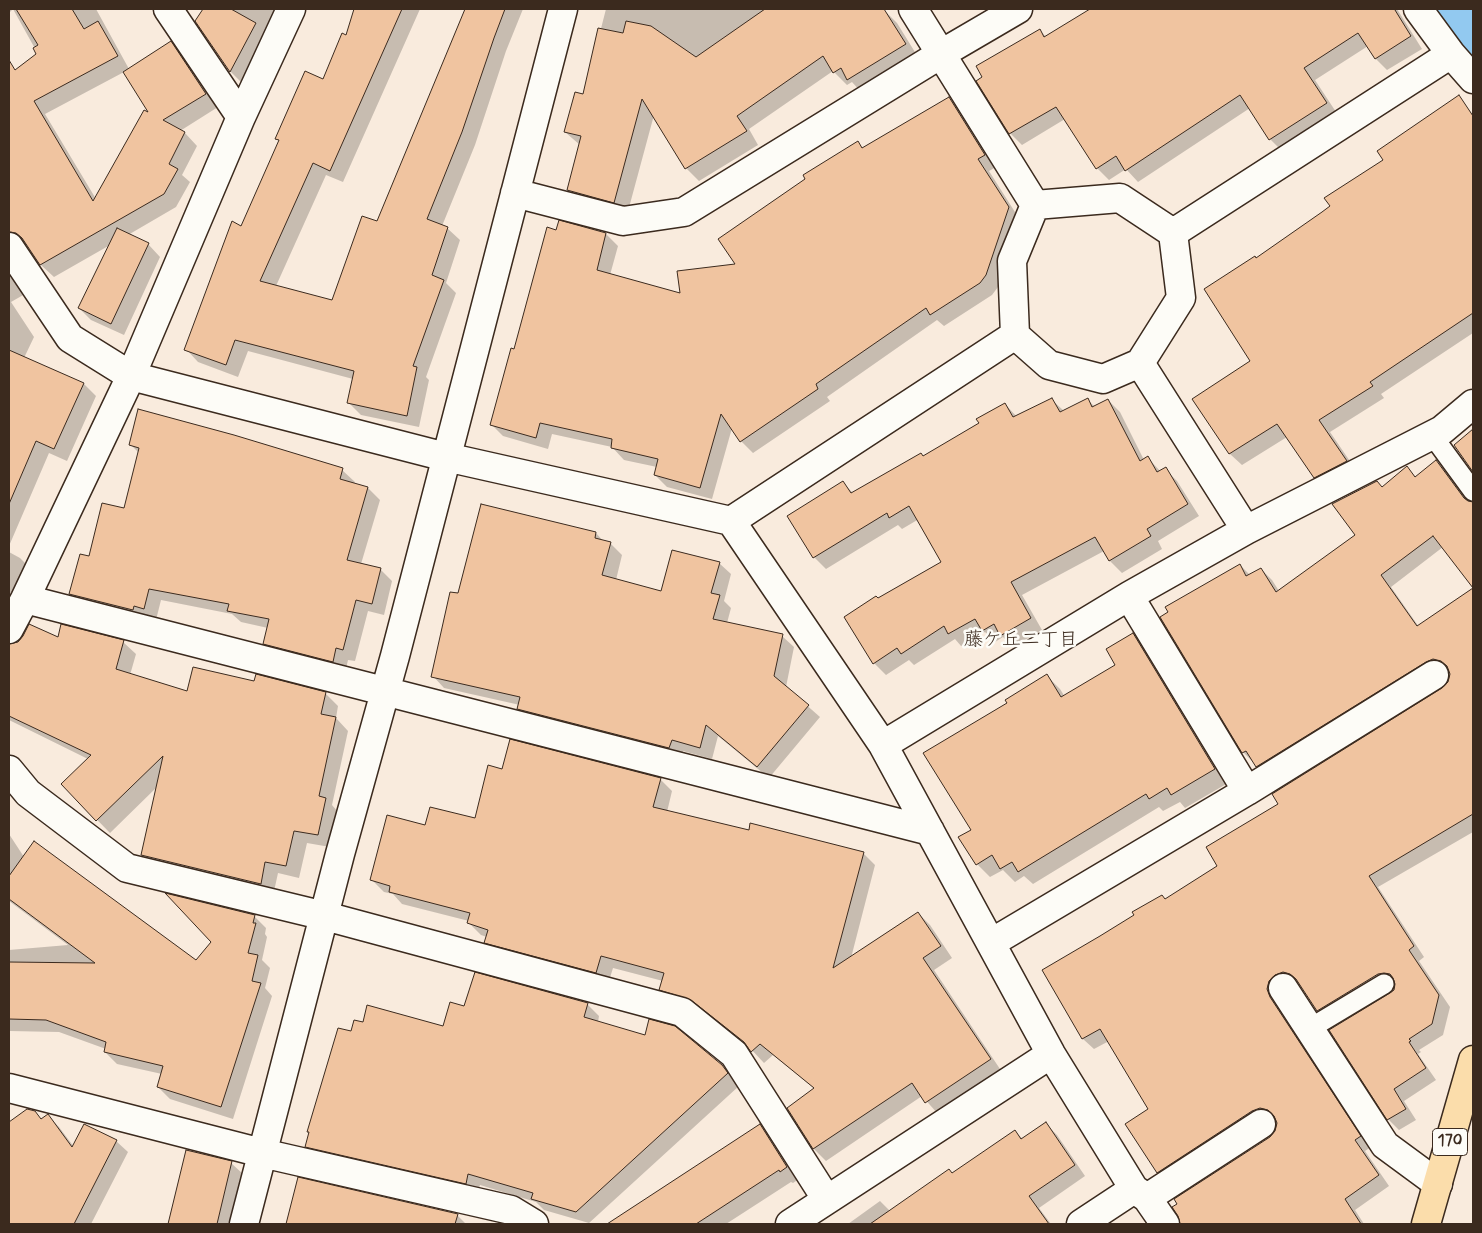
<!DOCTYPE html>
<meta charset="utf-8">
<style>
body{margin:0}
#map{position:relative;width:1482px;height:1233px;overflow:hidden;background:#f9ebdd;font-family:Mynerve,sans-serif}
canvas{display:block}
.frame{position:absolute;inset:0;border:10px solid #3b2a1e;pointer-events:none}
</style>
<div id="map">
<canvas width="1482" height="1233"></canvas>
<div class="frame"></div>
</div>
<script>
const ctx = document.querySelector('canvas').getContext('2d');
ctx.lineJoin = 'round';
function paint(path, color) {
  ctx.fillStyle = color;
  ctx.fill(path, 'evenodd');
}
function shape(rows) {
  const path = new Path2D();
  for (const r of rows) {
    path.moveTo(r[0], r[1]);
    for (let i = 2; i < r.length; i += 2) path.lineTo(r[i], r[i + 1]);
  }
  return path;
}
function strokePath(path, color, width, dash) {
  ctx.strokeStyle = color;
  ctx.lineWidth = width;
  ctx.lineCap = dash ? 'butt' : 'round';
  ctx.setLineDash(dash || []);
  ctx.stroke(path);
}
function label(font, color, halo, rows, align = 'center') {
  ctx.font = font + ' Mynerve,"Klee One",sans-serif';
  ctx.lineWidth = 5;
  ctx.setLineDash([]);
  ctx.textBaseline = 'middle';
  ctx.strokeStyle = halo;
  ctx.fillStyle = color;
  for (const [text, x, y, turn = 0] of rows) {
    ctx.save();
    ctx.translate(x, y);
    ctx.rotate((+turn || 0) * Math.PI / 180);
    ctx.textAlign = isNaN(turn) ? turn : align;
    if (halo) ctx.strokeText(text, 0, 0);
    ctx.fillText(text, 0, 0);
    ctx.restore();
  }
}
const shadow = shape([
 [9,9,96,9,129,69,171,43,183,55,218,107,180,131,185,133,197,146,182,175,190,182,176,207,128,235,148,244,160,257,124,335,91,320,79,308,110,245,54,277,41,265,28,245,21,244,9,252,9,164,26,154,9,131,9,76,38,54,13,9,9,13],
 [124,72,152,115,96,199,45,114],
 [204,9,295,9,242,83,230,71,197,21],
 [356,9,420,9,343,182,326,175,276,286,333,301,378,223,466,9,523,9,506,51,475,145,442,226,447,228,460,240,446,283,456,293,426,377,429,380,419,427,361,415,348,402,353,379,248,351,238,377,198,362,186,349,280,142,277,138,324,81,347,36],
 [606,9,871,9,875,15,884,10,897,23,918,57,861,92,852,82,847,85,833,71,749,129,758,145,699,181,686,168,654,115,627,215,581,203,568,190,580,145,565,132,584,95],
 [1093,9,1397,9,1422,49,1387,70,1376,59,1368,46,1315,80,1338,115,1282,151,1270,139,1250,108,1138,182,1126,169,1109,180,1097,168,1065,119,1022,145,1010,133,1040,30,1046,37],
 [949,98,961,110,996,167,989,171,1020,220,998,287,992,295,944,326,937,320,827,397,830,401,753,453,741,441,732,428,712,499,667,487,655,475,657,467,624,460,612,447,552,434,548,449,503,436,491,424,557,231,606,234,618,246,610,275,681,294,737,265,858,143,864,149],
 [1466,111,1473,121,1473,333,1381,394,1384,398,1330,432,1358,473,1327,489,1315,477,1287,437,1242,465,1230,454,1194,399,1251,361,1257,259],
 [9,270,25,294,11,302,34,337,24,358,84,384,96,396,67,461,49,453,9,546],
 [1052,400,1064,411,1088,400,1095,407,1108,400,1120,412,1144,460,1148,458,1161,472,1165,469,1177,481,1199,516,1158,541,1162,549,1122,573,1110,561,1104,551,1022,595,1042,630,1013,647,1003,637,995,642,985,632,961,646,955,639,914,665,909,660,886,675,874,663,878,600,943,563,919,519,902,529,898,525,826,569,814,557,843,483,853,493,924,457,980,423,1005,404,1017,417],
 [131,445,342,470,355,482,354,484,368,488,380,500,361,564,380,569,392,581,384,615,368,611,355,661,348,660,345,673,277,656,265,644,268,628,241,622,232,614,161,600,156,620,83,606,70,594,90,557,125,510,139,453],
 [1436,461,1447,472,1469,503,1473,503,1473,587,1443,547,1391,587,1419,627,1466,594,1473,601,1473,832,1378,887,1424,957,1419,961,1450,1007,1443,1035,1419,1050,1421,1052,1418,1054,1436,1080,1404,1101,1416,1120,1399,1130,1388,1119,1331,1031,1391,994,1395,990,1397,983,1389,985,1329,1021,1318,1010,1301,984,1294,983,1371,1147,1365,1151,1389,1186,1355,1210,1364,1224,1182,1224,1276,1132,1277,1120,1271,1119,1169,1183,1158,1172,1150,1110,1109,1041,1094,1049,1083,1039,1043,970,1166,900,1219,867,1280,805,1443,689,1449,683,1450,671,1445,670,1268,777,1243,752,1162,617,1240,565,1250,575,1261,569,1272,580,1279,591,1357,535,1382,488,1407,468,1416,477],
 [596,533,604,542,610,543,622,555,616,580,662,593,719,563,731,574,724,601,731,608,727,623,782,636,794,647,786,687,820,717,769,778,718,736,712,759,683,751,681,759,530,720,519,709,520,705,444,688,433,676,459,595],
 [9,552,20,558,32,570,9,614],
 [1133,634,1146,648,1228,783,1185,808,1180,802,1163,811,1159,807,1033,884,1024,876,1015,882,1003,870,990,877,977,864,972,830,1008,704,1047,676,1060,689,1065,697,1117,665],
 [59,638,123,642,136,654,130,675,188,692,255,683,325,693,338,706,336,718,348,731,332,805,338,812,330,847,307,843,299,878,278,873,273,896,155,868,142,855,158,786,110,833,62,784,88,759,9,720,9,689,15,676,9,673,9,646,18,643],
 [503,771,660,779,672,791,667,812,749,831,863,853,875,865,851,958,918,913,930,925,952,958,934,970,1002,1072,938,1114,922,1096,826,1161,814,1149,788,1108,815,1089,773,1055,764,1063,749,1047,705,1011,672,1001,660,989,663,981,613,968,608,984,497,954,485,942,487,937,481,935,469,923,469,921,402,904,393,894,384,892,372,880,426,827,476,819],
 [9,834,24,857,196,962,254,916,266,928,265,934,267,937,262,960,270,968,265,988,272,996,233,1119,170,1099,158,1087,162,1074,117,1064,105,1052,106,1049,59,1032,9,1031,9,950,68,945,9,901],
 [587,1004,599,1016,598,1022,721,1065,734,1078,739,1086,589,1223,544,1210,536,1202,480,1185,477,1195,319,1159,307,1147,352,1033,364,1023,444,1027,465,1008],
 [27,1110,34,1112,42,1120,48,1116,59,1127,74,1147,116,1141,128,1152,91,1224,14,1224,9,1218,9,1123],
 [1046,1124,1057,1135,1085,1176,1039,1208,1051,1224,848,1224,880,1201,890,1211,952,1174,1015,1132,1023,1139],
 [760,1126,772,1138,799,1179,793,1183,791,1182,726,1224,615,1224,613,1222],
 [187,1151,231,1163,243,1174,231,1224,169,1224],
 [298,1179,457,1215,466,1224,287,1224]
]);
const river = shape([
 [1450,9,1473,39]
]);
const building = shape([
 [16,9,72,9,84,29,98,21,118,56,34,101,93,201,144,110,148,112,123,72,171,41,206,94,163,120,185,132,169,164,178,169,164,194,40,265,22,238,16,233,9,232,9,60,15,70,36,54,33,48,38,45,16,9],
 [203,9,231,9,256,23,230,72,195,21,203,9],
 [354,9,402,9,330,171,313,163,260,281,332,300,362,216,377,221,465,9,505,9,494,38,462,132,427,219,448,227,432,275,444,280,413,366,417,367,407,416,347,403,354,371,235,340,226,365,184,350,232,221,241,226,279,140,275,139,305,71,323,79,342,33,346,35,354,9],
 [765,9,884,9,906,44,847,80,841,68,833,73,823,56,737,116,747,131,685,169,642,99,614,203,567,190,581,136,564,132,575,92,583,94,598,28,623,33,626,21,651,26,696,57,765,9],
 [1090,9,1397,9,1395,10,1411,36,1375,59,1358,33,1304,68,1327,103,1269,140,1240,95,1125,171,1116,156,1096,169,1056,107,1009,134,976,81,982,77,976,66,1040,29,1044,37,1090,9],
 [1459,95,1473,116,1473,313,1370,382,1373,386,1319,420,1347,461,1314,478,1277,424,1229,454,1192,399,1250,361,1204,289,1255,256,1256,258,1322,212,1330,206,1324,198,1383,160,1377,151,1459,95],
 [949,97,985,155,978,159,1009,207,986,275,980,283,930,315,926,308,816,384,818,389,740,442,721,414,700,488,654,475,658,459,611,448,612,439,540,423,536,438,490,425,511,348,514,349,547,227,556,230,559,220,606,233,597,270,680,293,677,271,735,264,718,239,805,179,803,175,858,141,862,148,949,97],
 [117,228,149,243,111,324,78,308,117,228],
 [9,350,84,383,54,449,36,441,9,504,9,350],
 [1052,398,1060,412,1088,398,1092,407,1108,399,1140,461,1148,456,1157,472,1166,467,1188,504,1147,529,1151,536,1109,561,1095,537,1011,582,1031,618,1000,636,994,624,982,631,975,619,948,634,944,626,901,654,897,648,873,664,844,617,876,596,878,598,941,562,909,506,889,518,887,513,813,558,787,516,843,481,851,493,921,453,923,456,979,423,976,419,1005,403,1013,417,1052,398],
 [138,409,234,435,343,468,340,479,368,487,347,560,381,568,372,604,356,600,343,650,336,648,333,662,263,644,269,619,227,611,229,604,149,589,144,609,134,606,133,610,69,594,80,554,89,556,102,503,124,508,139,448,129,445,138,409],
 [1473,429,1473,472,1454,445,1473,429],
 [1436,460,1464,498,1468,501,1473,502,1473,814,1369,876,1414,946,1409,950,1439,995,1432,1024,1409,1039,1411,1041,1409,1042,1426,1068,1394,1089,1406,1109,1387,1120,1329,1030,1390,993,1394,990,1395,984,1393,978,1390,974,1384,973,1378,974,1317,1011,1296,979,1290,974,1283,972,1275,975,1269,981,1267,989,1270,997,1361,1136,1355,1140,1379,1175,1345,1199,1361,1224,1180,1224,1178,1216,1172,1207,1177,1204,1174,1199,1270,1137,1275,1131,1277,1123,1274,1116,1268,1110,1260,1108,1252,1111,1157,1173,1125,1124,1148,1109,1100,1029,1082,1039,1042,970,1100,936,1134,915,1132,912,1162,895,1165,899,1217,866,1206,847,1278,804,1272,794,1442,688,1448,682,1450,674,1447,666,1441,661,1433,659,1426,662,1256,767,1246,751,1242,753,1160,617,1168,612,1165,607,1240,564,1246,576,1261,568,1276,592,1355,535,1332,504,1377,481,1382,487,1407,466,1415,477,1436,460],
 [1433,536,1473,588,1417,626,1381,575,1433,536],
 [481,504,596,532,595,538,611,542,602,575,661,591,672,550,720,562,711,593,720,595,713,619,783,634,774,676,809,705,757,767,706,725,700,748,672,740,669,748,517,709,520,697,431,677,450,592,458,593,481,504],
 [29,624,58,637,61,624,124,640,116,669,187,691,193,667,254,681,256,674,326,692,321,714,336,717,319,796,326,798,318,835,294,831,286,866,265,862,261,884,141,855,163,756,96,821,61,784,91,755,9,716,9,644,18,642,23,636,29,624],
 [1133,633,1215,769,1171,795,1167,788,1149,799,1146,794,1018,872,1012,862,1000,869,992,855,976,865,958,837,971,830,923,753,1007,703,1005,700,1047,674,1061,697,1115,665,1106,649,1133,633],
 [510,739,661,778,653,807,749,830,750,823,864,852,833,968,918,912,941,946,923,958,991,1059,925,1103,912,1083,813,1149,787,1108,814,1088,760,1044,751,1052,744,1042,691,1000,659,990,664,973,601,956,596,973,484,943,488,930,467,923,470,913,389,892,390,886,370,880,387,815,425,825,430,807,475,818,488,765,502,769,510,739],
 [34,841,196,960,211,942,165,893,255,915,253,923,256,923,248,953,258,955,252,981,261,983,221,1107,157,1087,163,1066,104,1052,106,1042,46,1020,9,1019,9,962,95,963,9,899,9,876,34,841],
 [475,972,588,1003,584,1017,645,1035,649,1019,675,1026,722,1065,728,1073,576,1212,531,1199,533,1193,468,1174,466,1184,305,1147,309,1132,307,1132,338,1028,351,1031,354,1020,363,1022,367,1005,443,1026,450,1002,464,1006,475,972],
 [27,1109,35,1111,41,1119,48,1114,72,1147,84,1124,117,1140,74,1224,9,1224,9,1122,27,1109],
 [1046,1122,1075,1165,1029,1196,1049,1224,870,1224,949,1169,952,1173,1015,1130,1021,1139,1046,1122],
 [760,1124,787,1167,780,1172,779,1170,696,1224,607,1224,760,1124],
 [186,1150,232,1161,217,1224,168,1224,186,1150],
 [298,1177,458,1214,455,1224,286,1224,298,1177]
]);
const lane = shape([
 [1432,435,1473,491],
 [1309,1029,1384,984]
]);
const street = shape([
 [913,9,1035,205],
 [1418,9,1451,54],
 [241,117,291,9],
 [515,193,623,221,684,212,941,54,1018,9],
 [9,247,70,338,131,376,446,457,731,521,883,745,1051,1054,1134,1189,1147,1198,1165,1224],
 [1015,335,1049,365,1103,379,1140,363,1181,298,1173,233],
 [1140,363,1246,530],
 [731,521,1015,335,1012,261,1035,205,1120,198,1173,233,1451,54,1473,79],
 [25,599,930,831],
 [9,629,25,599,131,376,241,117,168,9],
 [883,745,1129,596,1246,530,1442,430,1473,404],
 [9,770,28,793,127,868,325,916,682,1012,734,1054,827,1200],
 [1247,791,1434,675],
 [991,943,1247,791,1129,596],
 [1283,988,1385,1145,1438,1184],
 [9,1088,262,1153,511,1210,534,1224],
 [1147,1198,1261,1124],
 [244,1224,340,854,395,656,563,9],
 [790,1224,1051,1054],
 [1081,1224,1134,1189]
]);
const highway = shape([
 [1426,1224,1473,1060]
]);
const shields = [
 [1450,1142,35]
];
const shieldNames = [
 ["170",1450,1142]
];
const neighbourhoodNames = [
 ["藤ケ丘二丁目",1021,641]
];
paint(shadow, '#0003');
strokePath(river, '#92c9f0', 74);
paint(building, '#f0c4a0');
strokePath(building, '#3b2a1e', 1);
strokePath(lane, '#3b2a1e', 22);
strokePath(street, '#3b2a1e', 31);
strokePath(highway, '#3b2a1e', 31);
strokePath(lane, '#fdfcf7', 19);
strokePath(street, '#fdfcf7', 28);
strokePath(highway, '#fbddab', 28);
for (const [x, y, w] of shields) {
  const box = new Path2D();
  box.roundRect(x - w / 2, y - 13.5, w, 27, 4);
  ctx.fillStyle = '#fdfcf7';
  ctx.fill(box);
  strokePath(box, '#3b2a1e', 1);
}
label('bold 16px', '#3b2a1e', null, shieldNames);
label('19px', '#3b2a1e', '#fdfcf7', neighbourhoodNames);
</script>
